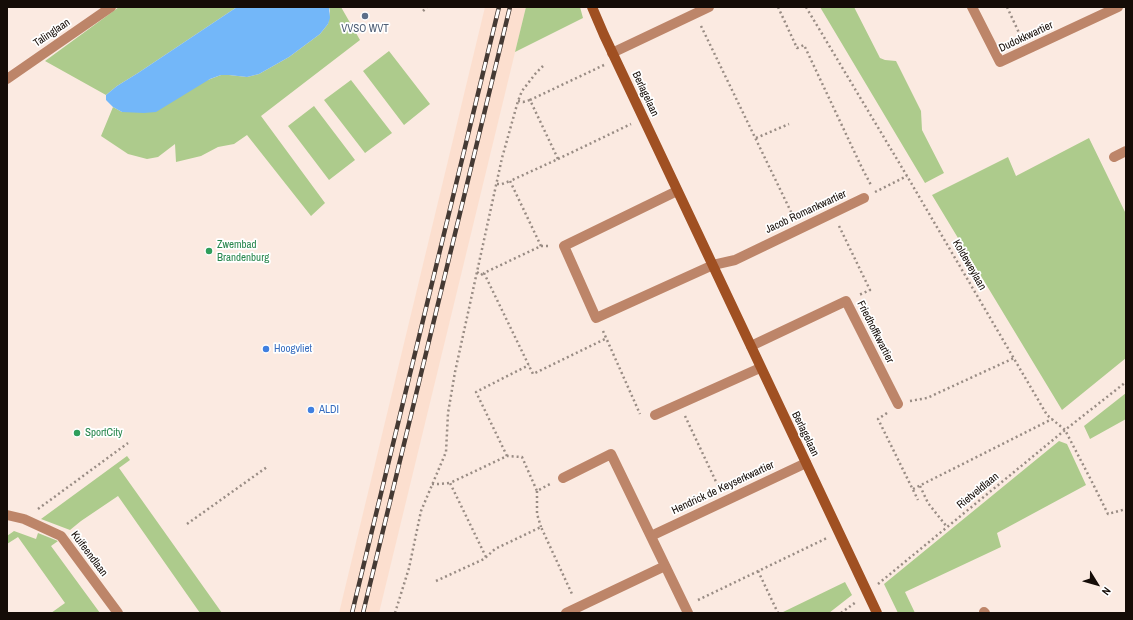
<!DOCTYPE html>
<style>
body{margin:0}
#map{position:relative;width:1133px;height:620px;overflow:hidden;background:#fbeae1;font-family:"Archivo Narrow",sans-serif}
canvas{display:block}
.frame{position:absolute;inset:0;border:8px solid #150c07;pointer-events:none}
.north{position:absolute;left:1077px;top:564px;width:40px;height:40px;-webkit-text-stroke:3px #fff;paint-order:stroke;rotate:127deg;font-size:11px;font-weight:700;line-height:16px;text-align:center;color:#150c07}
.north::after{content:'';display:block;margin:auto;width:14px;height:18px;background:#150c07;clip-path:polygon(50% 0,100% 100%,50% 72%,0 100%)}
</style>
<div id="map">
<canvas width="1133" height="620"></canvas>
<div class="frame"></div>
<div class="north">N</div>
</div>
<script>
const ctx = document.querySelector('canvas').getContext('2d');
ctx.lineJoin = 'round';
function paint(path, color) {
  ctx.fillStyle = color;
  ctx.fill(path, 'evenodd');
}
function shape(rows) {
  const path = new Path2D();
  for (const r of rows) {
    path.moveTo(r[0], r[1]);
    for (let i = 2; i < r.length; i += 2) path.lineTo(r[i], r[i + 1]);
  }
  return path;
}
function strokePath(path, color, width, dash) {
  ctx.strokeStyle = color;
  ctx.lineWidth = width;
  ctx.lineCap = dash ? 'butt' : 'round';
  ctx.setLineDash(dash || []);
  ctx.stroke(path);
}
function label(font, color, halo, rows, align = 'center') {
  ctx.font = font + ' "Archivo Narrow",sans-serif';
  ctx.lineWidth = 3.5;
  ctx.setLineDash([]);
  ctx.textBaseline = 'middle';
  ctx.strokeStyle = halo;
  ctx.fillStyle = color;
  for (const [text, x, y, turn = 0] of rows) {
    ctx.save();
    ctx.translate(x, y);
    ctx.rotate((+turn || 0) * Math.PI / 180);
    ctx.textAlign = isNaN(turn) ? turn : align;
    if (halo) ctx.strokeText(text, 0, 0);
    ctx.fillText(text, 0, 0);
    ctx.restore();
  }
}
const built = shape([
 [485,7,526,7,379,613,339,613]
]);
const green = shape([
 [119,7,237,7,138,73,117,86,106,95,45,61],
 [329,7,341,7,360,40,261,116,325,203,311,216,247,135,234,144,218,147,201,156,176,162,175,144,158,157,147,159,128,154,101,136,113,107,122,112,221,75,229,75,247,77,259,74,289,57,320,34,328,24,330,11],
 [526,7,580,7,583,18,515,52],
 [820,7,854,7,880,58,885,60,896,61,921,111,922,130,944,173,925,183],
 [389,51,430,104,404,125,363,71],
 [351,80,392,133,365,153,324,100],
 [314,106,355,160,329,180,288,126],
 [1089,138,1126,214,1126,358,1062,410,932,195,1008,157,1016,176],
 [1126,393,1126,419,1090,439,1084,426],
 [1059,441,1067,444,1086,485,997,533,1001,547,905,592,915,613,898,613,884,584],
 [127,456,130,460,119,468,222,613,200,613,118,496,81,521,70,530,41,519],
 [14,531,36,539,38,533,58,541,51,546,100,613,51,613,65,603,18,537,7,544,7,536],
 [845,582,852,595,829,613,781,613]
]);
const water = shape([
 [237,7,329,7,330,18,328,24,320,34,289,57,259,74,247,77,229,75,221,75,210,79,156,112,144,113,122,112,113,107,106,100,106,95,117,86,138,73]
]);
const path = shape([
 [778,7,797,48,804,45,862,168,871,185],
 [806,7,907,176,1047,415,1065,430,1091,480,1108,514,1126,509],
 [1007,7,1021,37],
 [423,11,427,7],
 [701,26,793,216],
 [604,65,530,100,558,159,510,181,541,246,484,273,533,374,607,338],
 [518,101,523,102,530,100],
 [756,138,789,124],
 [558,159,631,124],
 [497,184,502,184,510,181],
 [875,192,907,176],
 [839,226,870,290,859,295],
 [541,246,550,246],
 [477,272,481,275,484,273],
 [603,331,640,414],
 [910,401,927,398,1014,358],
 [887,413,878,419,918,500],
 [685,416,719,488],
 [507,456,476,392,529,365],
 [432,484,438,484,450,483],
 [920,486,928,503,947,527],
 [913,489,1052,419],
 [537,491,537,514,541,527],
 [38,509,128,443],
 [187,524,267,467],
 [486,557,450,483,507,456,522,457,537,491,550,484],
 [758,571,778,613],
 [436,581,484,559,495,549,541,527,572,594],
 [878,584,1065,430,1126,382],
 [698,600,827,538],
 [395,613,409,568,421,511,446,452,448,413,455,372,502,158,518,101,522,91,536,73,543,66],
 [841,613,856,602]
]);
const street = shape([
 [972,7,1000,62,1118,7],
 [612,53,709,7],
 [7,79,111,7],
 [1114,157,1126,151],
 [677,191,564,246,596,318,713,265,735,260,864,198],
 [751,346,846,301,898,404],
 [655,415,760,368],
 [563,478,611,454,688,613],
 [7,515,24,519,61,536,118,613],
 [651,536,806,463],
 [984,612,985,613],
 [566,613,665,566]
]);
const secondary = shape([
 [592,7,604,35,877,613]
]);
const rail = shape([
 [352,613,499,7],
 [363,613,510,7]
]);
const markers = [
 [365,16,4,"#5c6f8a"],
 [209,251,4,"#2e9e5b"],
 [266,349,4,"#3f7fe0"],
 [311,410,4,"#3f7fe0"],
 [77,433,4,"#2e9e5b"]
];
const serviceNames = [
 ["VVSO WVT",365,29]
];
const streetNames = [
 ["Talinglaan",52,33,-34],
 ["Dudokkwartier",1026,37,-25],
 ["Berlagelaan",645,94,65],
 ["Jacob Romankwartier",806,212,-25],
 ["Koldeweylaan",969,265,60],
 ["Friedhoffkwartier",875,332,63],
 ["Berlagelaan",805,434,64],
 ["Hendrick de Keyserkwartier",723,488,-25],
 ["Rietveldlaan",978,491,-39],
 ["Kuifeendlaan",89,554,53]
];
const leisureNames = [
 ["Zwembad",217,245],
 ["Brandenburg",217,258],
 ["SportCity",85,433]
];
const shopNames = [
 ["Hoogvliet",274,349],
 ["ALDI",319,410]
];
paint(built, '#fcdfcf');
paint(green, '#adcb8c');
paint(water, '#73b7f9');
strokePath(path, '#998c84', 2.5, [2, 3]);
strokePath(street, '#bd8569', 10);
strokePath(secondary, '#a05022', 10);
strokePath(rail, '#453a34', 4.5);
strokePath(rail, '#fff', 3, [9]);
for (const [x, y, r, color] of markers) {
  const dot = new Path2D();
  dot.arc(x, y, r, 0, 2 * Math.PI);
  ctx.fillStyle = color;
  ctx.fill(dot);
  strokePath(dot, '#fff', 1.5);
}
label('11px', '#4e5e75', '#fff', serviceNames);
label('11px', '#150c07', '#fff', streetNames);
label('11px', '#27864d', '#fff', leisureNames, 'left');
label('11px', '#366cbe', '#fff', shopNames, 'left');
</script>
